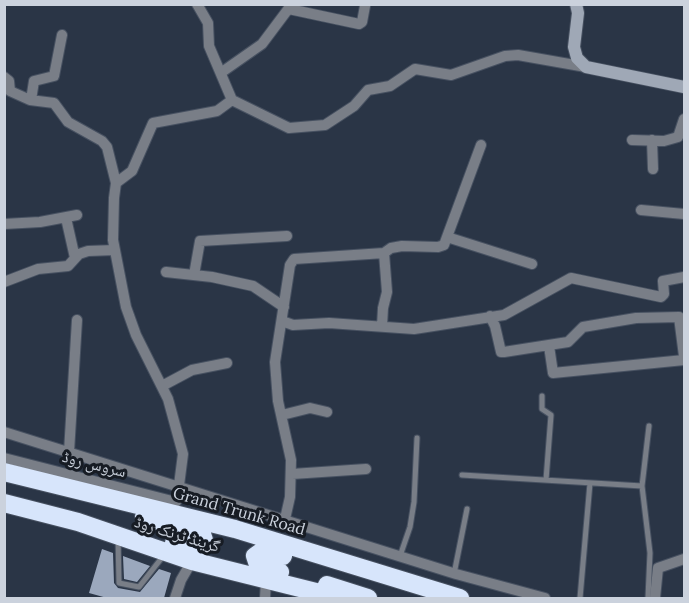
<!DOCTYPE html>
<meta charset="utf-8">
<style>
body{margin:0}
#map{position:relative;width:689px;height:603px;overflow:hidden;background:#2a3546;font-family:Lora,serif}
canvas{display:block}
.frame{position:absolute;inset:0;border:6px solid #cbd2dd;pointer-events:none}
</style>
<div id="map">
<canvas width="689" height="603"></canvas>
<div class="frame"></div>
</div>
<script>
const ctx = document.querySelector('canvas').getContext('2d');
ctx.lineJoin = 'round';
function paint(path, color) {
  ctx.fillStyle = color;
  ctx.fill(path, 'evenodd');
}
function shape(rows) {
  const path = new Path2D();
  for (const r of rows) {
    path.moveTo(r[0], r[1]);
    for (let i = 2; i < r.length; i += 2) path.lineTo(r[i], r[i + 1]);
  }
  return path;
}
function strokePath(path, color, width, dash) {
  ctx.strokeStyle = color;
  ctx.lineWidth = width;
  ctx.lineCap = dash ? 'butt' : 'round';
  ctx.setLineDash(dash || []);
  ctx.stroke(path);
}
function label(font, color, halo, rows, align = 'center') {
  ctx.font = font + ' Lora,"Noto Naskh Arabic",serif';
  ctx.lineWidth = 6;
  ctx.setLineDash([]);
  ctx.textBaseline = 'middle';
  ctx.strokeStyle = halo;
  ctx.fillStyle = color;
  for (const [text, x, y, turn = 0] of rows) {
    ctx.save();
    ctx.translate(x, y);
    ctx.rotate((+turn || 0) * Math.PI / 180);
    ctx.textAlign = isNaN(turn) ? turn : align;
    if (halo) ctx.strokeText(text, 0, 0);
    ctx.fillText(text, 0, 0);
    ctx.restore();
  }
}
const building = shape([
 [102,549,113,553,114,583,118,588,140,592,159,569,171,573,164,598,107,598,89,593],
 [123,556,150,566,137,582,124,579]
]);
const lane = shape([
 [542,396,542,409,551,415,546,480],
 [462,475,642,486],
 [118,538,119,583,139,587,164,555],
 [400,556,410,527,414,502,417,438],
 [454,574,467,509],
 [580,598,590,483],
 [648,598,650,553,642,486,649,426]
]);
const street = shape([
 [197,4,208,23,209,46,232,100,289,128,325,125,354,106,368,90,390,86,415,69,451,75,505,56,518,55,586,67],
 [289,9,359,24,362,22,365,6],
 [222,72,262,44,292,4],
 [4,77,9,81,10,91,30,100,54,103,68,122,102,141,107,147,116,183],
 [31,100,34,81,54,76,62,35],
 [632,140,664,141,678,137,684,119],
 [652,140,653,169],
 [641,210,684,214],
 [66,218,75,258],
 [4,224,40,222,77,215],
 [447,237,532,264],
 [166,272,212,277,253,286,284,307],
 [194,275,200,241,287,236],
 [4,282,38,269,68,266,79,254,88,251,115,250],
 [490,316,495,326,501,352,504,352,568,342,583,327,636,318,679,317,684,356],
 [282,321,293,325,329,323,414,329,504,315,571,278,661,297,664,294,663,281,684,277],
 [382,326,383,308,387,292,384,253],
 [549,346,553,373,684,360],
 [162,386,192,370,227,363],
 [282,415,310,408,327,412],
 [4,432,456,574,545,598],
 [69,452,77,320],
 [4,458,176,502],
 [292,474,366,469],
 [172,512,178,493,183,454,168,399,136,335,126,307,113,240,114,198,116,183,132,171,153,123,217,111,232,100],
 [285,519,290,497,291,460,278,401,275,362,290,265,294,259,384,253,391,248,402,246,438,247,444,245,481,145],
 [175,598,181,580,192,561],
 [265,598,266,580],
 [655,598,658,568,684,559]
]);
const secondary = shape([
 [576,4,578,13,574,47,577,58,586,67,684,87]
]);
const highway = shape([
 [4,472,235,529,460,598],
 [4,503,78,522,192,561,340,598],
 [144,517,202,534,204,540,203,547,196,549,174,543],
 [280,572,258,565,255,556,262,551,283,556],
 [327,585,368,598]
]);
const streetNames = [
 ["سروس روڈ",94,465,14],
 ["Grand Trunk Road",239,512,16],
 ["گرینڈ ٹرنک روڈ",177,535,17]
];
paint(building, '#9ba8bd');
strokePath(lane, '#475161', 7);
strokePath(street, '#475161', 12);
strokePath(secondary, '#475161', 14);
strokePath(highway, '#475161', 20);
strokePath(lane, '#797e87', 5);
strokePath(street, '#797e87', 10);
strokePath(secondary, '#9fa8b6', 12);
strokePath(highway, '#d7e5fb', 18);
label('16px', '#cbd2dd', '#171c24', streetNames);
</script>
